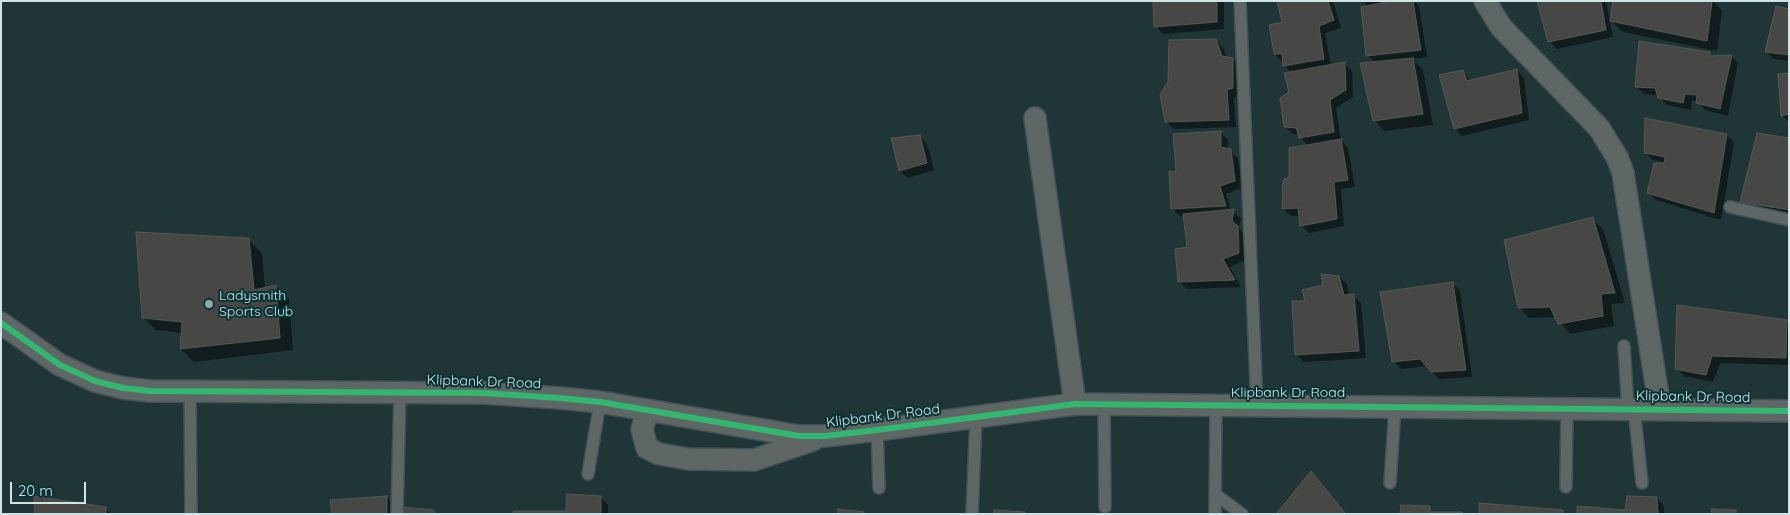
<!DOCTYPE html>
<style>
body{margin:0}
#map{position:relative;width:1790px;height:515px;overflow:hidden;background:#203536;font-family:Quicksand,sans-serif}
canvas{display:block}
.frame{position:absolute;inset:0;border:2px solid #d0e4e5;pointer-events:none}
.scale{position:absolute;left:10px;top:482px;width:76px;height:22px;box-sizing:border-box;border:2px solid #d0e4e5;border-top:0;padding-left:6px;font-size:15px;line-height:18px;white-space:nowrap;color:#d0e4e5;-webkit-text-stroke:4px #0a3335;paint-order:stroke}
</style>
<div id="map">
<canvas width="1790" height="515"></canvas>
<div class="frame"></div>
<div class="scale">20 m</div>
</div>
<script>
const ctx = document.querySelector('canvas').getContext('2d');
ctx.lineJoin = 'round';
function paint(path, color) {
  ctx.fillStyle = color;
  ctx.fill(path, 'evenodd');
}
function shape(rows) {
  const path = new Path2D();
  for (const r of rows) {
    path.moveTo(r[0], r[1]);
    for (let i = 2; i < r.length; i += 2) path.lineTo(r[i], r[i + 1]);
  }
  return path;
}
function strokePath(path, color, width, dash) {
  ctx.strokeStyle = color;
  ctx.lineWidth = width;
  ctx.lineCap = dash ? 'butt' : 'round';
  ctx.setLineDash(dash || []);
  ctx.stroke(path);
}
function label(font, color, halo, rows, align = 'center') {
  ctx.font = font + ' Quicksand,sans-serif';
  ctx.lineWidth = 4;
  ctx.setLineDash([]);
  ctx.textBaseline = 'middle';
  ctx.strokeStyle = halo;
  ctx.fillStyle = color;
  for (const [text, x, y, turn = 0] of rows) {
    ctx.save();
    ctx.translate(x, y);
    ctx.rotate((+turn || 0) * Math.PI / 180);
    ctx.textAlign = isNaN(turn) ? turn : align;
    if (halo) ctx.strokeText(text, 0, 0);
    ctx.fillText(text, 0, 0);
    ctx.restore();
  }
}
const shadow = shape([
 [1154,1,1224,1,1224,29,1163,34,1156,26],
 [1280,1,1333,1,1341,28,1325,33,1331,66,1345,64,1352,71,1353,97,1336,108,1341,140,1348,148,1355,187,1341,189,1344,226,1309,233,1301,225,1300,216,1291,216,1283,209,1290,178,1308,146,1299,135,1293,134,1285,126,1291,93,1291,73,1275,54,1283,23],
 [1363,1,1414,1,1419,6,1427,57,1412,59,1423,70,1433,125,1385,131,1374,120,1375,63,1368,56,1363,8,1368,7],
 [1538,1,1606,1,1613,37,1557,49,1549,41],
 [1614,1,1713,1,1722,11,1717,51,1623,32,1612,21],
 [1789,10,1789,61,1774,59,1766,51],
 [1216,40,1223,48,1227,58,1232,59,1240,66,1240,95,1234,98,1236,127,1174,129,1166,122],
 [1709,54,1712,57,1731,56,1738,63,1728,116,1705,110,1698,101,1692,100,1691,110,1667,105,1658,95,1644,94,1637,87],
 [1517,70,1524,78,1529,120,1462,136,1455,128,1463,71,1471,82],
 [1789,74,1789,122,1782,115],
 [1221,133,1228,140,1228,150,1238,158,1242,188,1226,194,1231,211,1241,218,1239,228,1245,235,1246,260,1230,267,1241,287,1187,289,1179,281,1189,248,1184,216,1180,216,1172,208,1177,173],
 [1727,135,1734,143,1721,220,1656,200,1649,193,1667,163,1653,160,1645,153],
 [920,136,927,144,934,170,908,178,900,171],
 [1789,139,1789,218,1752,213,1742,202],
 [1592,219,1603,229,1625,303,1611,304,1614,326,1570,334,1556,317,1529,318,1519,307],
 [249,240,262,253,265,289,276,286,289,299,293,350,194,362,181,349,183,333,156,330,143,317],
 [1339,277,1347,284,1349,296,1353,295,1361,303,1366,358,1304,362,1296,354,1307,303,1324,286],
 [1452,283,1460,291,1472,377,1439,379,1427,366,1401,369,1394,361],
 [1787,321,1789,323,1789,365,1720,363,1713,382,1684,376,1676,368],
 [387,497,394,505,394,514,333,514],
 [600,497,608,505,608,514,515,514,567,512],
 [1657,498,1664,506,1664,514,1578,514,1626,511],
 [105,508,111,514,36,514]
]);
const building = shape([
 [1153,1,1217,1,1217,22,1154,27,1153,1],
 [1277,1,1328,1,1334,20,1319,26,1324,59,1283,66,1282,54,1274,54,1269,25,1282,22,1277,1],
 [1391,1,1413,1,1421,50,1366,56,1361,7,1391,1],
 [1537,1,1601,1,1606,30,1548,42,1537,1],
 [1613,1,1712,1,1707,41,1610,21,1613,1],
 [1776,6,1789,9,1789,55,1765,52,1776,6],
 [1216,39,1222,56,1233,58,1233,88,1227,90,1229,120,1165,122,1160,94,1168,82,1169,40,1216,39],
 [1639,41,1710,52,1710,56,1732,55,1720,109,1696,103,1697,95,1685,94,1683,103,1658,98,1655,88,1635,87,1639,41],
 [1413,58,1423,114,1373,121,1360,63,1413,58],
 [1345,62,1346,90,1330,100,1334,132,1299,138,1296,128,1284,127,1280,98,1289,92,1284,73,1345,62],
 [1517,69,1522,113,1454,129,1439,75,1463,70,1467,81,1517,69],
 [1789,73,1789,114,1781,116,1778,74,1789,73],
 [1645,118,1727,134,1714,213,1647,193,1654,163,1664,163,1665,157,1644,153,1645,118],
 [1221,131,1221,147,1231,149,1235,181,1220,186,1226,206,1171,209,1169,171,1176,172,1173,134,1221,131],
 [1757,133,1789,138,1789,210,1740,202,1757,133],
 [920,135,927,163,899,171,891,138,920,135],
 [1341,139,1348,180,1334,182,1337,219,1300,226,1298,208,1282,209,1283,180,1289,177,1289,148,1341,139],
 [1234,209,1232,221,1238,226,1239,253,1223,259,1235,280,1178,282,1175,249,1187,247,1183,214,1234,209],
 [1593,217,1615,293,1601,294,1603,316,1558,324,1550,307,1518,308,1504,240,1593,217],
 [136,232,249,238,254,290,276,285,280,338,180,349,182,322,142,318,136,232],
 [1321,274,1339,276,1344,295,1354,294,1359,351,1295,355,1292,301,1305,301,1302,290,1323,285,1321,274],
 [1453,282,1466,370,1431,372,1420,359,1392,362,1380,292,1453,282],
 [1677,305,1787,320,1786,358,1712,356,1706,375,1675,369,1677,305],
 [1311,471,1346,514,1276,514,1311,471],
 [567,494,601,496,601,514,513,514,513,511,566,511,567,494],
 [34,496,106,507,106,514,35,514,34,496],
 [387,496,387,514,332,514,330,500,387,496],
 [1627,496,1657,497,1658,514,1577,514,1577,506,1625,510,1627,496],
 [1479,503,1563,510,1563,514,1479,514,1479,503],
 [1401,505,1430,506,1430,512,1462,512,1462,514,1400,514,1401,505],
 [402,507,433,510,436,514,402,514,402,507],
 [838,509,864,512,864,514,838,514,838,509],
 [1711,509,1736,510,1736,514,1712,514,1711,509],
 [994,510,1025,512,1026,514,994,514,994,510]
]);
const lane = shape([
 [1240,1,1257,406],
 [1730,207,1789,220],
 [1624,346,1628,409],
 [190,391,191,514],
 [1104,405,1105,507],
 [1634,408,1642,483],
 [877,430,879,488],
 [588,474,600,402],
 [1390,483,1395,407],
 [1566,487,1567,408],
 [1215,494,1242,514],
 [397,514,400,392],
 [972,514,976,417],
 [1215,514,1216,405]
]);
const street = shape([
 [1485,1,1501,27,1599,128,1617,157,1623,173,1660,409],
 [1035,118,1075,404],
 [1,323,60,365,95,381,123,388,150,391,484,393,560,398,600,402,799,436,825,436,877,430,1075,404,1789,411],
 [648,410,642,429,647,448,659,454,688,459,754,460,813,440]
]);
const cycleway = shape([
 [1,323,60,365,95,381,123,388,150,391,484,393,560,398,600,402,799,436,825,436,877,430,1075,404,1789,411]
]);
const markers = [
 [209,304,5,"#92a7a8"]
];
const poiNames = [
 ["Ladysmith",219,296],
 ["Sports Club",219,312]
];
const streetNames = [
 ["Klipbank Dr Road",484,382,2],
 ["Klipbank Dr Road",1288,393],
 ["Klipbank Dr Road",1693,397,1],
 ["Klipbank Dr Road",883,416,-7]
];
paint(shadow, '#0007');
paint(building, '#474745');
strokePath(building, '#545857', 1);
strokePath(lane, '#415354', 14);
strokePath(street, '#415354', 24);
strokePath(lane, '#5f6666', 11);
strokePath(street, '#5f6666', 21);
strokePath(cycleway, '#33b770', 6);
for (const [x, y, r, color] of markers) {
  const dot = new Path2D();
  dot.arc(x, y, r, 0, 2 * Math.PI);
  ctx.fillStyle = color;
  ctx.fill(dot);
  strokePath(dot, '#0a3335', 2);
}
label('14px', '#d0e4e5', '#0a3335', poiNames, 'left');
label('14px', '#d0e4e5', '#0a3335', streetNames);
</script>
